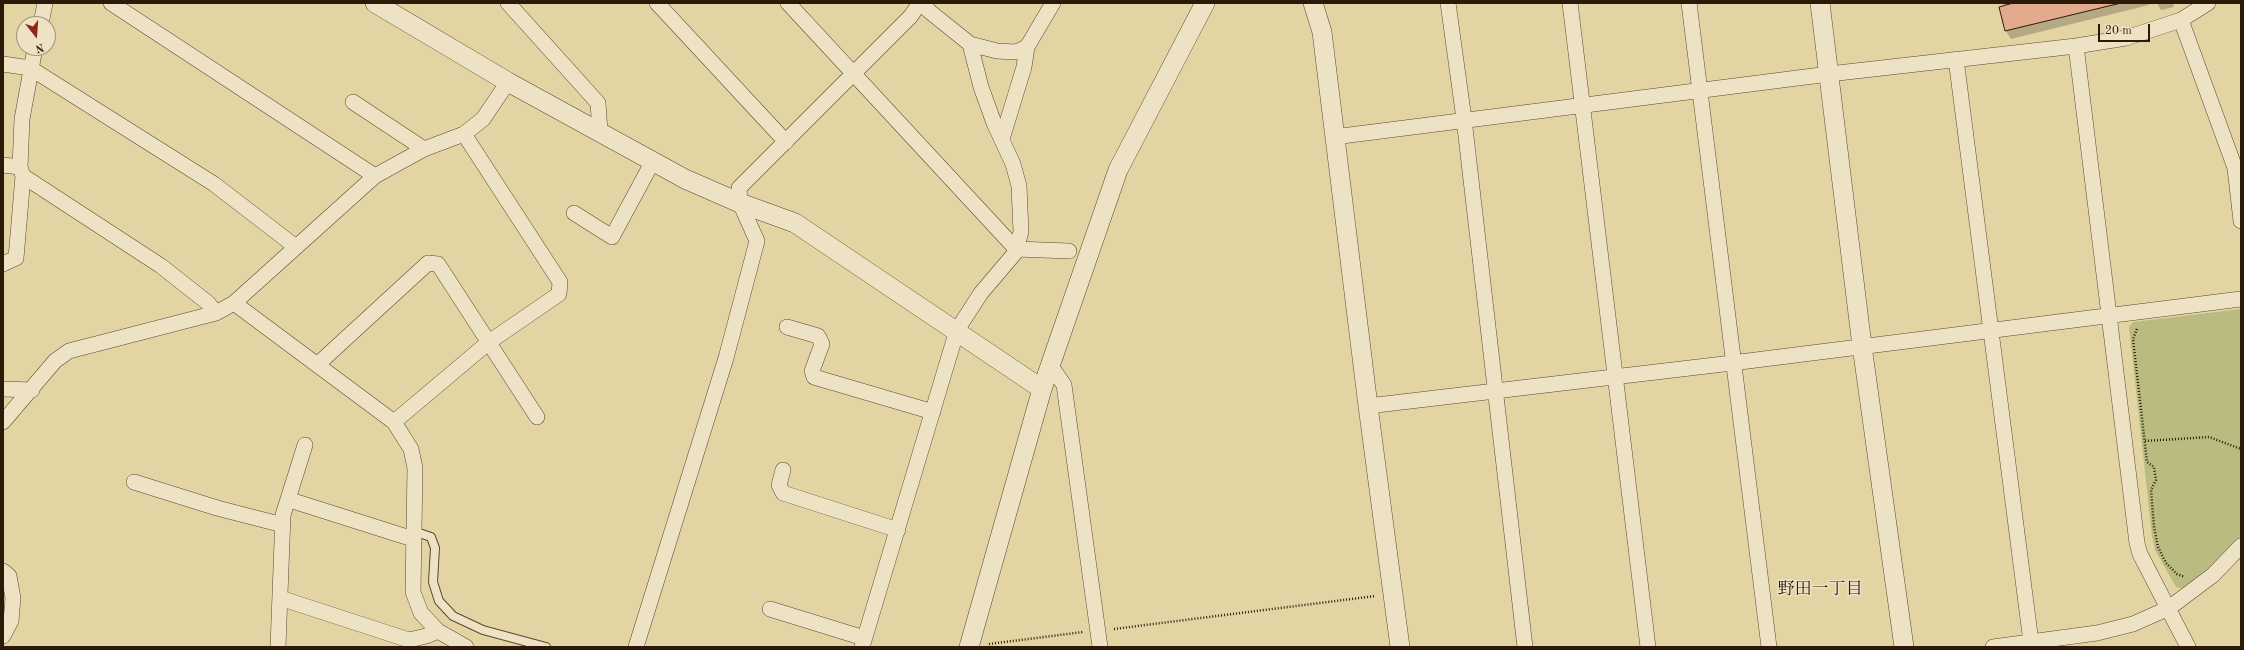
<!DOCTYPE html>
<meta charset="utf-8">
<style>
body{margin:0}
#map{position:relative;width:2244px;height:650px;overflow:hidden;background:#e3d4a4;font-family:"Old Standard TT",serif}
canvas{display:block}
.frame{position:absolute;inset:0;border:4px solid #2c1a09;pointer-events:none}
.north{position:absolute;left:16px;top:16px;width:40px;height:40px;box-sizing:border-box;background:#ede3c4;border:1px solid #a09379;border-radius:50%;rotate:163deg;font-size:11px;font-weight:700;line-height:16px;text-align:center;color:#2c1a09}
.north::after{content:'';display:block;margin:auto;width:14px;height:18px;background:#8f2418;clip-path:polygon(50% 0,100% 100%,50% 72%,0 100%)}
.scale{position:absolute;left:2098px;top:24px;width:52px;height:18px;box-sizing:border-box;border:2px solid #2c1a09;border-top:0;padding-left:5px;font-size:12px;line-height:14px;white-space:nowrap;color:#2c1a09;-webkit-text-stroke:3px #ede3c4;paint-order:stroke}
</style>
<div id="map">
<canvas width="2244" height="650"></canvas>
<div class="frame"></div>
<div class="north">N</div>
<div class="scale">20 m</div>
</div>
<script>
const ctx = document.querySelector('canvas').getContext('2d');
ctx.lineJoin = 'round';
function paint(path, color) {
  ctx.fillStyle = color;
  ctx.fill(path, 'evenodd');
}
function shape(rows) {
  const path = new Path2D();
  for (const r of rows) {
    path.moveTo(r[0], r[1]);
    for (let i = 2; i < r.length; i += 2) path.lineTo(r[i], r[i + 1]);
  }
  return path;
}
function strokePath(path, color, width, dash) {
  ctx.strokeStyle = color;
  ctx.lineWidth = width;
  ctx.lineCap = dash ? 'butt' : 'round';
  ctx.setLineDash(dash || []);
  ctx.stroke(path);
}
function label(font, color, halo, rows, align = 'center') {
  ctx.font = font + ' "Old Standard TT","Noto Serif JP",serif';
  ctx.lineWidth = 3;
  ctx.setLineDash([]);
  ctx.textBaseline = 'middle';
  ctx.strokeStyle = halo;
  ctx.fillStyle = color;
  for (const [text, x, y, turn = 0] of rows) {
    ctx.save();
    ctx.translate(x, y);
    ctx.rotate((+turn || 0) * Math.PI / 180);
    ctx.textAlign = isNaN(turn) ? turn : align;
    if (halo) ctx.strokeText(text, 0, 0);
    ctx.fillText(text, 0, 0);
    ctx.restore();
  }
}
const green = shape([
 [2241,309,2241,537,2198,578,2183,589,2176,587,2155,550,2152,536,2129,327,2133,322]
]);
const shadow = shape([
 [2003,3,2148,3,2149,5,2011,39,2006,31,2000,7,2004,6],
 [2157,3,2173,3,2174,7,2161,10]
]);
const building = shape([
 [2013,3,2121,3,2005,31,1999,7,2013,3]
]);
const path = shape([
 [2137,329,2133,339,2147,462,2154,467,2156,480,2151,490,2154,527,2158,547,2166,563,2177,574,2185,577],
 [2145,441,2209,437,2241,449],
 [1114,629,1375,596],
 [989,644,1083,632]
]);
const service = shape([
 [413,531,431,537,435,548,433,582,439,601,453,616,483,630,546,647]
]);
const minor = shape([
 [111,3,375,176],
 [508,3,598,103,600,132],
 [657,3,786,142],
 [788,3,1016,249,1021,232,1019,186,1013,164,994,123,981,87,970,44],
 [922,3,929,11,970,44,997,51,1016,52,1027,47,1053,3],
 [1448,3,1464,119,1525,647],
 [1570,3,1648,647],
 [1689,3,1769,647],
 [2181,20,2235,168,2241,221],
 [41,24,45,3],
 [2076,46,2137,543,2140,554,2188,647],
 [35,48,22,119,20,167,23,176,161,266,208,303,216,313],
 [1956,59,2031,642],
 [3,64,30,68,214,184,296,247],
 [353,102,424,149],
 [1334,137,1829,74,2076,46,2126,38,2181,20,2208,3],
 [1002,139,1024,67,1027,47],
 [3,165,20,167],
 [574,213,612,237,653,161],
 [3,264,16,258,23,176],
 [234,303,394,422,489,342,559,294,560,282,464,134],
 [787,327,818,336,822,344,812,371,814,377,933,412],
 [318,364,428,263,438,264,537,417],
 [1051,366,1064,385,1100,647],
 [3,389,32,390],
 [1368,406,1732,363,2241,299],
 [3,422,55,361,69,351,216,313,234,303,375,176,424,149,464,134,483,119,508,82],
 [394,422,411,449,415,468,413,592,421,613,438,631,466,647],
 [783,470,779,485,783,493,898,530],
 [134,482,217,508,283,525],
 [290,500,413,539],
 [3,571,9,576,13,598,11,621,3,636],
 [280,598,409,640,426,636,438,631],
 [770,609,864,638],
 [278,647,283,515,305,445],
 [636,647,726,358,757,241,740,203,739,188,910,17,920,3],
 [862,647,957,330,981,293,1015,253,1016,249,1069,251],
 [1993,647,2097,633,2133,624,2169,608,2213,575,2241,546]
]);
const tertiary = shape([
 [375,3,508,82,685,179,740,203,795,223,1042,389],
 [1313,3,1322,32,1368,406,1400,647],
 [1820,3,1862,346,1904,647],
 [969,647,1042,389,1118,170,1205,3]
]);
const neighbourhoodNames = [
 ["野田一丁目",1820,590]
];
paint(green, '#babb81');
paint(shadow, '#0003');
paint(building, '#e4aa8d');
strokePath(building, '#2c1a09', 1);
strokePath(service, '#5a4830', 10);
strokePath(minor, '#5a4830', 16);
strokePath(tertiary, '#5a4830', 20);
strokePath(path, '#2c1a09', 2.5, [1, 2]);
strokePath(service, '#ede3c4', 8);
strokePath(minor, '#ede3c4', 15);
strokePath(tertiary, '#ede3c4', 19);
label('17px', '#2c1a09', '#ede3c4', neighbourhoodNames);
</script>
